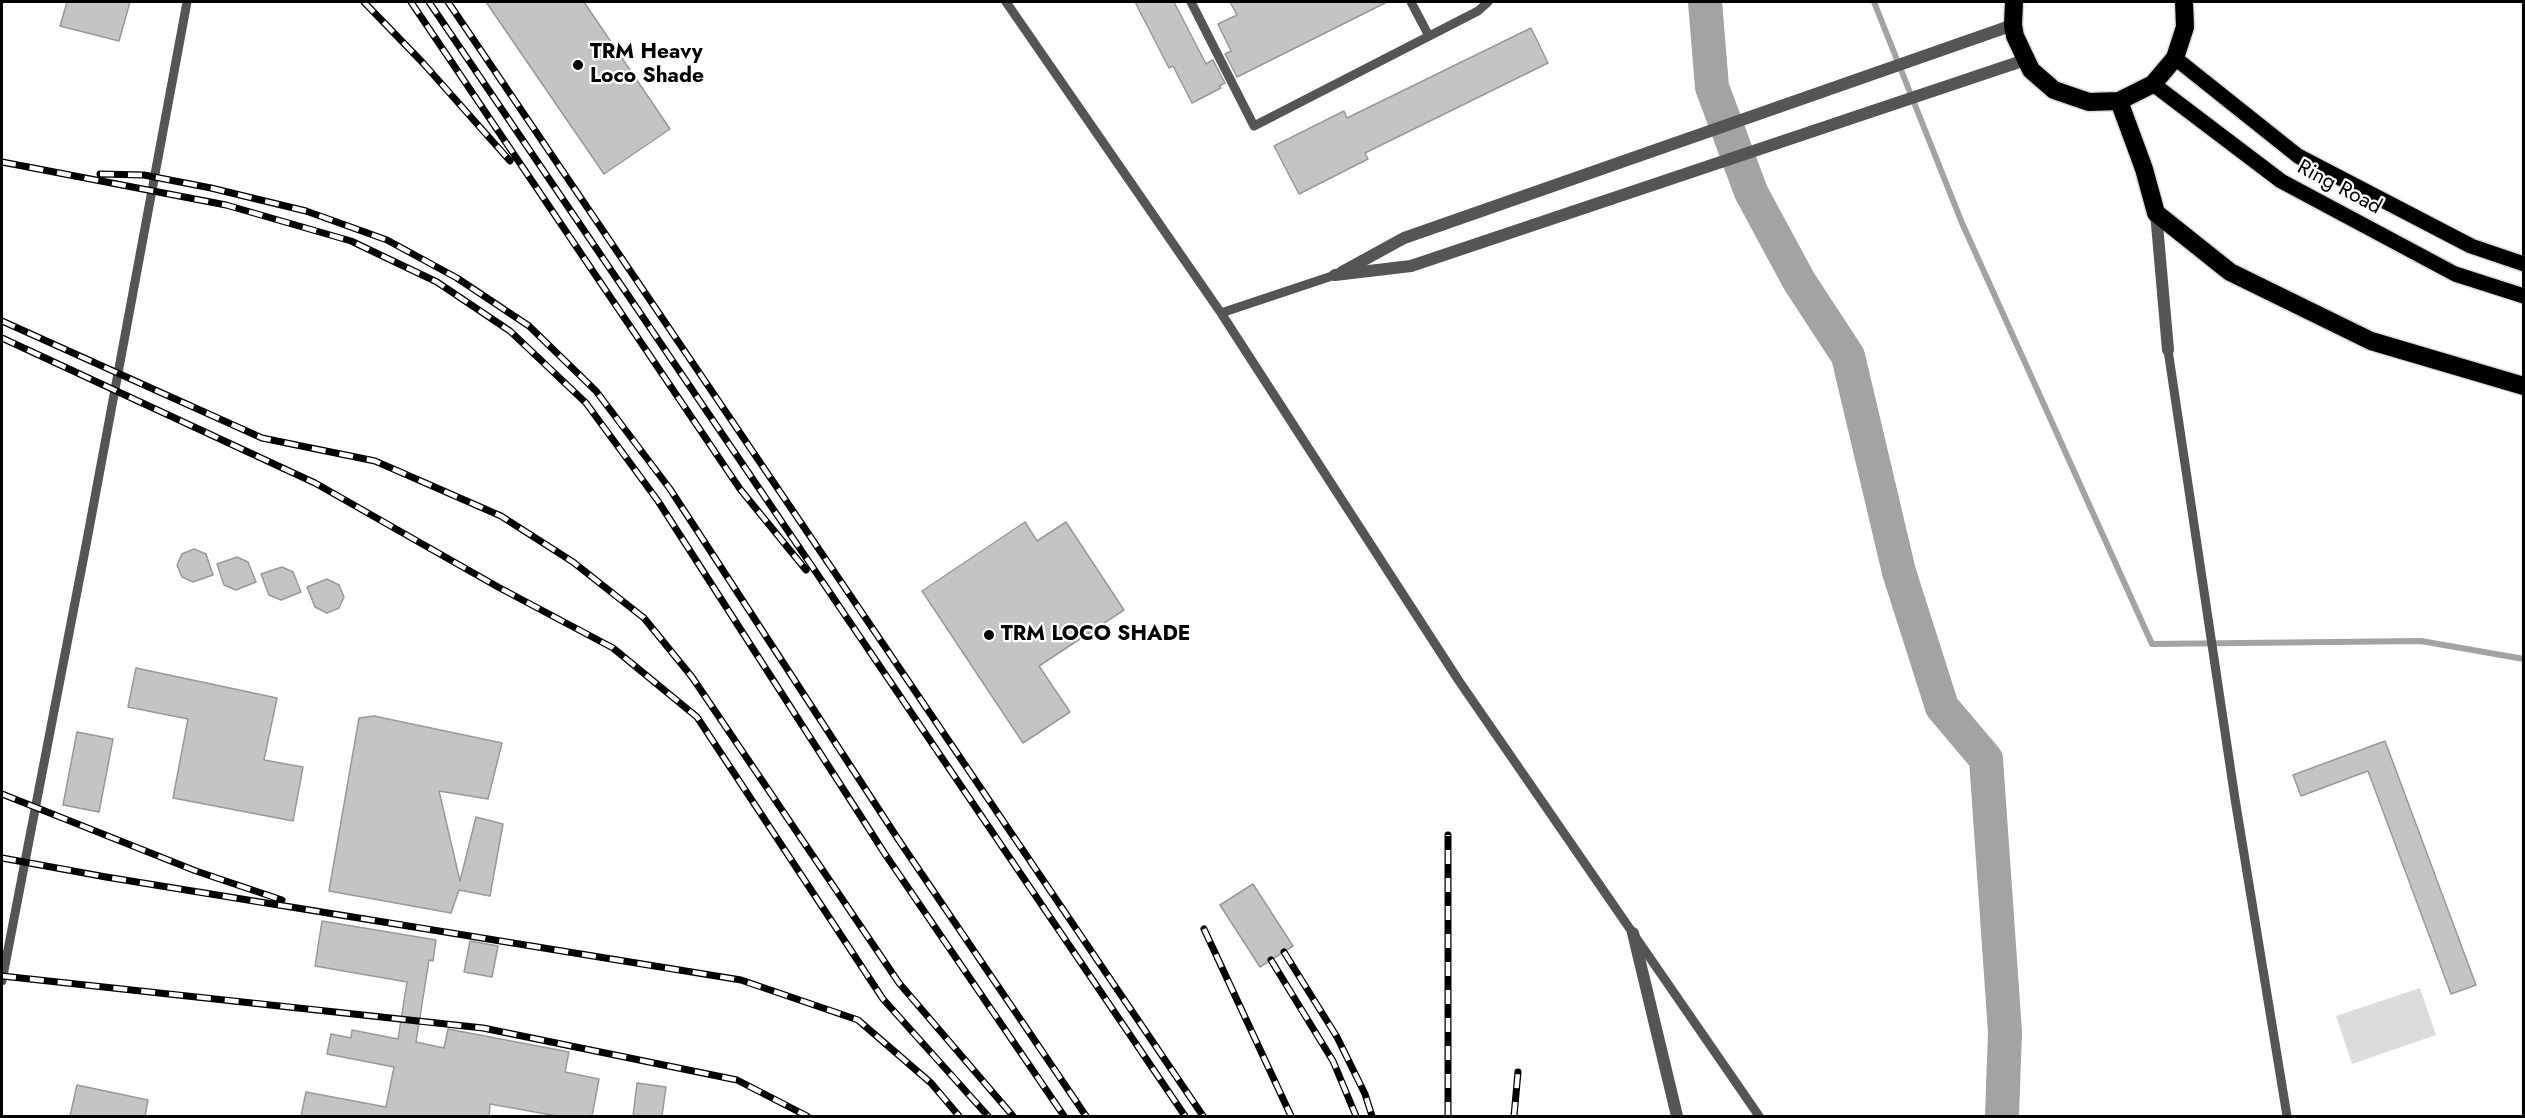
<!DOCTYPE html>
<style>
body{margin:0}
#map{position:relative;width:2525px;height:1118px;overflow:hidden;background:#fff;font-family:Jost,sans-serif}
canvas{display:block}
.frame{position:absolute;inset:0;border:3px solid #000;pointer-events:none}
</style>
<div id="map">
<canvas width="2525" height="1118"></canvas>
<div class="frame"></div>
</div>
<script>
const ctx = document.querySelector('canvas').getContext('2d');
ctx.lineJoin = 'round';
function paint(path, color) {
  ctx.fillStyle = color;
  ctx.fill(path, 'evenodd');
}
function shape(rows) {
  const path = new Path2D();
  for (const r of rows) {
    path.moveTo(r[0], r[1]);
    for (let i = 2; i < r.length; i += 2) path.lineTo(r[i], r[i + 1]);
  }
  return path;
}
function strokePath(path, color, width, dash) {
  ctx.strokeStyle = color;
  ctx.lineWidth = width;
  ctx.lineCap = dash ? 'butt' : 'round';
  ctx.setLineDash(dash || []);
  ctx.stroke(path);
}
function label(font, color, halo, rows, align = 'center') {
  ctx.font = font + ' Jost,sans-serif';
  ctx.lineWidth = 4.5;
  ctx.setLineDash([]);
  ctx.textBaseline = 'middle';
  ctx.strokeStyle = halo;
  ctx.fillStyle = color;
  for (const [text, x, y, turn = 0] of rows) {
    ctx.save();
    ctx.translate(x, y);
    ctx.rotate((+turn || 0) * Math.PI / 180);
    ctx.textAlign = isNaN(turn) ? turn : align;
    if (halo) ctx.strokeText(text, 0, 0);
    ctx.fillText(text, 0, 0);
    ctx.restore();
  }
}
const green = shape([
 [2420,988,2436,1035,2352,1064,2336,1016]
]);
const stream = shape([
 [1874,2,1962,223,2152,644,2421,641,2524,659]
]);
const river = shape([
 [1705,2,1712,87,1751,192,1799,281,1848,356,1899,572,1942,707,1986,759,2005,1032,2002,1116]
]);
const building = shape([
 [67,2,130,2,119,41,60,26,67,2],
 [486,2,584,2,670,129,604,174,486,2],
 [1135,2,1174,2,1206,64,1213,60,1225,83,1219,86,1221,88,1192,103,1173,66,1169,68,1135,2],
 [1230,2,1387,2,1237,77,1225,54,1231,51,1218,24,1237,15,1230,2],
 [1531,28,1548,63,1365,153,1368,159,1299,194,1274,146,1344,111,1347,118,1531,28],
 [1025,522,1037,541,1066,522,1124,610,1039,666,1070,712,1023,743,922,591,1025,522],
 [194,549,206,554,213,575,193,582,182,577,177,565,182,554,194,549],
 [237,557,248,562,256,582,236,590,224,585,217,564,237,557],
 [282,567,293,572,301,592,281,600,269,595,261,574,282,567],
 [327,579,339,585,344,597,339,608,327,613,315,607,307,587,327,579],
 [136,668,277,698,264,760,303,767,293,821,173,798,188,719,128,707,136,668],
 [374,716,502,743,488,799,439,791,460,881,476,817,503,824,490,896,459,890,451,913,329,891,359,718,374,716],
 [77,732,113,739,99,812,63,805,77,732],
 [2385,741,2476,985,2451,994,2368,771,2301,796,2293,775,2385,741],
 [1253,884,1293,946,1260,967,1220,905,1253,884],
 [322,921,436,940,433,961,429,960,416,1042,444,1048,448,1029,569,1052,565,1072,599,1079,592,1116,557,1116,490,1104,489,1116,301,1116,306,1092,386,1107,394,1067,327,1054,331,1034,351,1038,352,1030,398,1039,407,982,315,966,322,921],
 [470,941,498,946,492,977,464,972,470,941],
 [637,1083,666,1087,662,1116,633,1116,637,1083],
 [77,1085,148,1100,145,1116,70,1116,77,1085]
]);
const lane = shape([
 [1006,2,1221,313,1459,681,1759,1116],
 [1191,2,1254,126,1478,11,1488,2],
 [1411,2,1429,36],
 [1221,313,1335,275],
 [2168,350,2235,799,2287,1116],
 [2,981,87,540,187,2]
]);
const street = shape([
 [2156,213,2168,350],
 [1342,272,1404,238,2013,25],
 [1335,275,1411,266,2025,60],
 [1633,933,1677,1116]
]);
const primary = shape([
 [2175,58,2298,156,2471,246,2524,264],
 [2153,84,2281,181,2455,274,2524,296]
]);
const highway = shape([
 [2014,2,2013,25,2015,36,2031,70,2054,90,2089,102,2119,101,2153,84,2175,58,2185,27,2184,2],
 [2119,101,2144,169,2156,213,2230,272,2371,341,2524,386]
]);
const rail = shape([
 [364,2,423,63,510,161],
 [411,2,740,489,806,570],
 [429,2,1185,1116],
 [448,2,1203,1116],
 [2,162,226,205,351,241,437,282,510,331,586,403,658,501,885,854,1064,1116],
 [100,174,144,175,211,188,306,211,387,240,457,278,529,326,596,391,670,489,898,839,1086,1116],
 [2,321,262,438,375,461,501,516,573,562,644,618,692,677,899,983,1013,1116],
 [2,338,315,483,498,587,613,648,697,717,883,999,988,1116],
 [2,794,196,871,282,900],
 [2,858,106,877,741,980,858,1020,931,1083,959,1116],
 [1204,929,1291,1116],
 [1284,952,1337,1037,1365,1094,1372,1116],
 [1271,960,1333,1061,1356,1116],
 [2,976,483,1028,737,1080,807,1116],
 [1448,1116,1448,835],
 [1514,1116,1518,1072]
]);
const markers = [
 [578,65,6,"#000"],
 [989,635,6,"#000"]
];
const poiNames = [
 ["TRM Heavy",590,53],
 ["Loco Shade",590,77],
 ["TRM LOCO SHADE",1001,635]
];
const streetNames = [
 ["Ring Road",2339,188,28]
];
paint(green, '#dcdcdc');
strokePath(stream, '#a3a3a3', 6);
strokePath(river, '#a3a3a3', 34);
paint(building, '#c4c4c4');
strokePath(building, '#999', 1.5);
strokePath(primary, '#dbdbdb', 18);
strokePath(highway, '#dbdbdb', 21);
strokePath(lane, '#555', 9);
strokePath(street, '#555', 12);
strokePath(primary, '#000', 15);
strokePath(highway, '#000', 18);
strokePath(rail, '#000', 7);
strokePath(rail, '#fff', 4.5, [14]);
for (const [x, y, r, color] of markers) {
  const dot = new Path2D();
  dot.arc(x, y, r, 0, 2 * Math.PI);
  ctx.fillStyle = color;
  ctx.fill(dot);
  strokePath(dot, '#fff', 2);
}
label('bold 21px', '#000', '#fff', poiNames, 'left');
label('21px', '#000', '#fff', streetNames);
</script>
